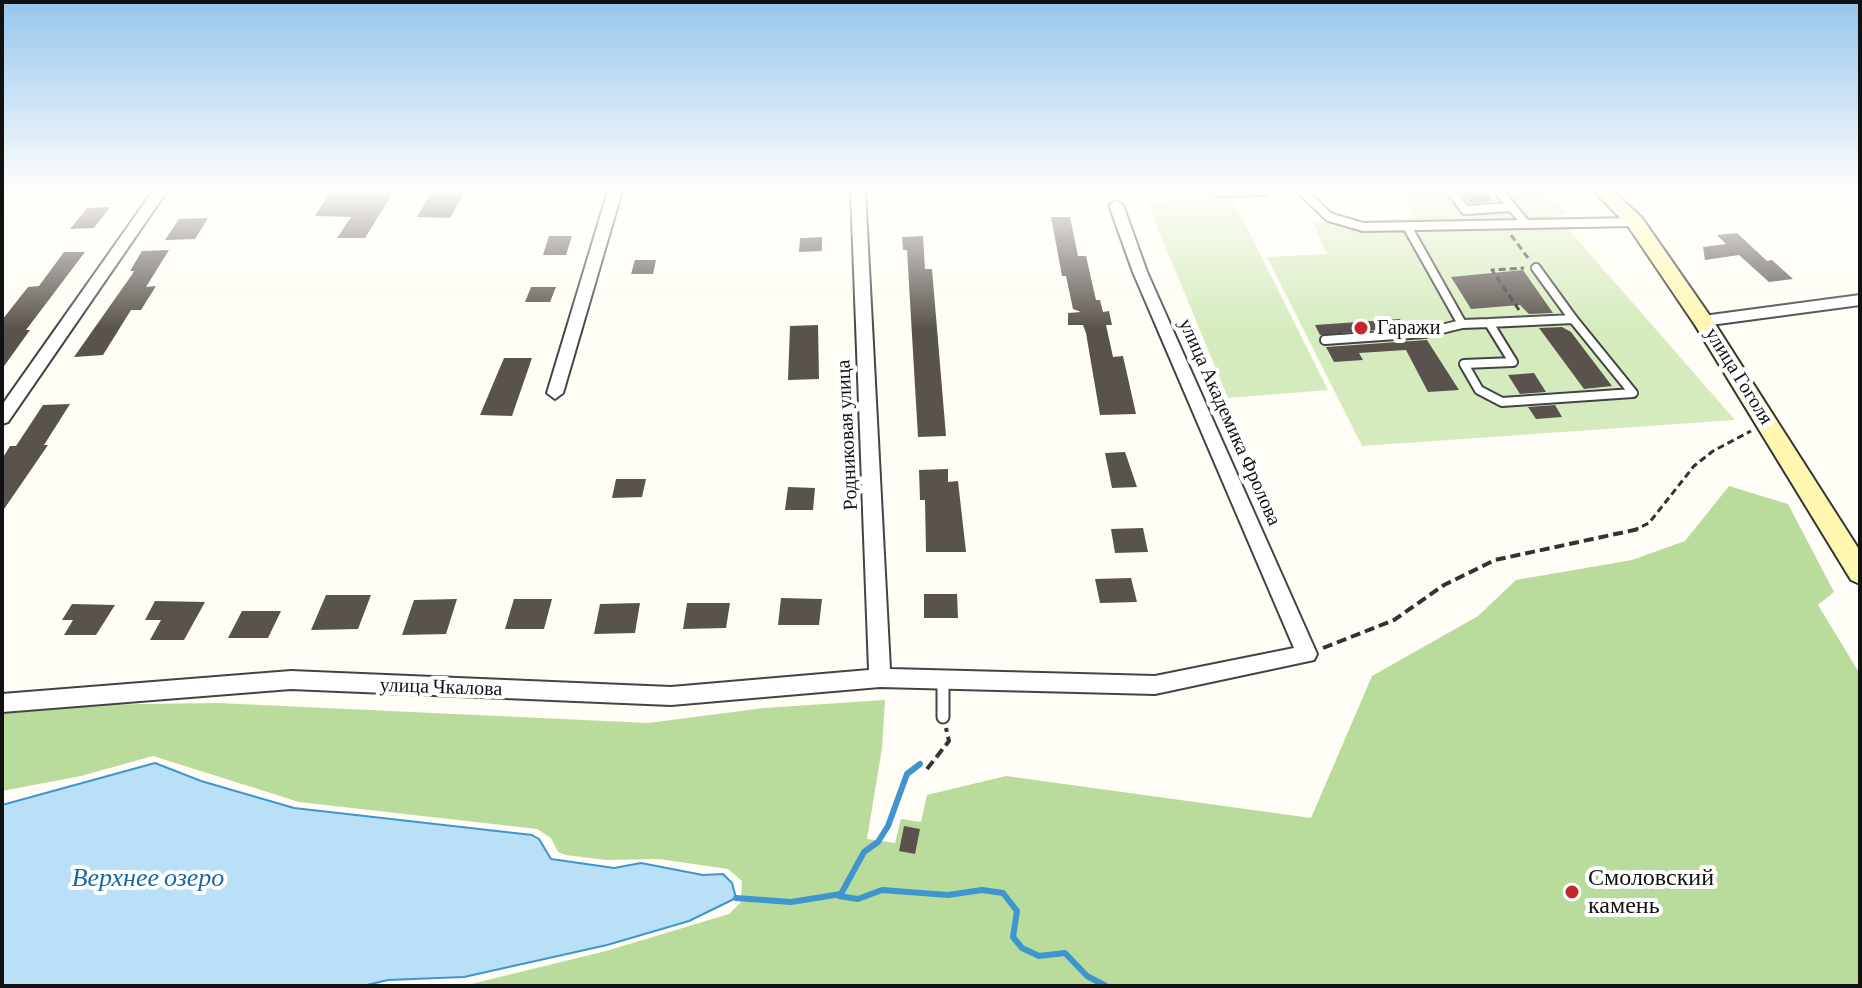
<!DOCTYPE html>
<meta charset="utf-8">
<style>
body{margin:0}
#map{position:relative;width:1862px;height:988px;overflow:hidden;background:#fffdf5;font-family:"Crimson Pro",serif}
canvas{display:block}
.frame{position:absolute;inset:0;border:4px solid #111;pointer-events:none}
</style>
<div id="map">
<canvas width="1862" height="988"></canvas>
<div class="frame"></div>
</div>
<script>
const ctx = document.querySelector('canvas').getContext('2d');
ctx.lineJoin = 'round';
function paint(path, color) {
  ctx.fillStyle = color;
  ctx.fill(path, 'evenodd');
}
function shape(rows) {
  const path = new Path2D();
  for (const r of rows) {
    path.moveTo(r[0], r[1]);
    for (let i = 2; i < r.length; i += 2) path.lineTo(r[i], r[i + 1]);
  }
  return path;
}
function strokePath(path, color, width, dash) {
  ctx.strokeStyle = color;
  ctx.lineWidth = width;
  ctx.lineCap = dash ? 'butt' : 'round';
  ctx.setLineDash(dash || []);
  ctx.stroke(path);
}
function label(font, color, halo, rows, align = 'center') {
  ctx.font = font + ' "Crimson Pro",serif';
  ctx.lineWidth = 8;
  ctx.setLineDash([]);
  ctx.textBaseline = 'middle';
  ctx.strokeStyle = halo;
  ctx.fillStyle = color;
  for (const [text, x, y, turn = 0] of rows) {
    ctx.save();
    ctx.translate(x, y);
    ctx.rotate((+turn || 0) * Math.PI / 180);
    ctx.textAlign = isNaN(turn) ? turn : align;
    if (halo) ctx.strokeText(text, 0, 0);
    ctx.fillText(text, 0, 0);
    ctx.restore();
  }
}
const green = shape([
 [1400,191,1547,191,1566,213,1556,215,1735,420,1362,446,1267,257,1327,254,1313,223,1416,218],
 [1231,196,1328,390,1228,398,1147,202]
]);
const forest = shape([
 [1729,486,1788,504,1834,592,1818,605,1860,674,1860,986,463,986,606,951,729,914,741,902,742,881,728,869,659,859,606,860,566,855,558,852,551,838,537,829,299,802,153,756,81,776,2,791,2,706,218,703,648,723,764,708,885,700,882,748,867,839,895,843,901,819,921,822,927,795,1006,776,1311,818,1372,676,1478,616,1516,580,1632,560,1685,541]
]);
const water = shape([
 [155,763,201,781,294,808,532,835,539,839,551,859,614,868,641,863,703,875,723,874,732,883,736,898,689,921,607,945,464,977,388,980,363,986,2,986,2,805,155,763]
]);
const stream = shape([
 [839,896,858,899,882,890,948,895,982,890,1003,893,1017,911,1013,937,1022,948,1039,956,1065,953,1087,976,1106,986],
 [736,898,791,902,841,894,864,852,878,842,888,826,907,774,920,764]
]);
const building = shape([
 [331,191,394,191,365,238,337,238,351,217,315,216],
 [432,191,465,191,450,218,417,217],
 [1460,191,1485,191,1493,201,1469,203],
 [110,207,94,228,70,229,87,208],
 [1051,217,1070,217,1078,256,1086,256,1096,300,1100,300,1103,312,1109,311,1112,325,1106,325,1113,357,1123,356,1136,414,1100,415,1086,333,1083,325,1068,325,1068,313,1081,312,1073,309,1066,276,1062,276],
 [208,218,195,239,165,240,179,219],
 [1737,233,1767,261,1772,260,1793,279,1769,282,1739,255,1705,260,1703,247,1726,244,1717,235],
 [549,236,572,236,566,255,543,255],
 [923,236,925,269,932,269,946,436,918,437,907,250,903,250,902,237],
 [822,237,822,251,799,252,800,238],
 [169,250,146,287,156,286,141,310,131,310,103,355,74,357,131,276,134,271,130,271,142,251],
 [64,252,85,252,26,330,30,330,2,369,2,320,28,287,39,286],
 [635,260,656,260,653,274,631,274],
 [1523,270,1553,313,1529,314,1520,305,1471,309,1451,277],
 [531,287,556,287,550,302,525,302],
 [1400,319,1405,327,1320,335,1315,325],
 [818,325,819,379,788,380,790,326],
 [1562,327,1571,332,1612,386,1584,389,1539,328],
 [1427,340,1459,390,1428,392,1406,350,1359,353,1363,360,1334,362,1326,347],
 [504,358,532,358,512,416,480,415],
 [1534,373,1546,392,1520,394,1508,375],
 [70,404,44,445,48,445,2,512,2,459,10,446,16,446,43,405],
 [1555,405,1562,417,1536,419,1528,407],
 [1125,452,1137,487,1112,488,1105,453],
 [948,469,948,482,958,481,966,552,926,552,925,500,920,500,919,470],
 [616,479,646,479,642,497,612,498],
 [788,487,815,488,813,510,785,510],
 [1143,528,1148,552,1115,553,1111,529],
 [1131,578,1137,602,1100,603,1095,579],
 [924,594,957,594,958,618,924,618],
 [326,595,371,595,358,629,311,630],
 [781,598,822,599,819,625,778,625],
 [457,599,446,634,402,635,414,600],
 [514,599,552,599,544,629,505,629],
 [155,601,205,602,184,640,150,640,161,620,145,620],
 [640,603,635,633,594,634,600,604],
 [687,603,730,603,726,628,683,629],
 [72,604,115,605,96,635,64,635,73,620,62,620],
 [242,611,281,611,268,638,228,638],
 [904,826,920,829,915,854,899,851]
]);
const pathFar1 = shape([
 [1511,235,1528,258],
 [1519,310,1492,270,1524,268],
 [1632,531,1649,523,1694,466,1713,451,1751,431]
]);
const path = shape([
 [1323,648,1394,620,1444,585,1495,560,1639,529],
 [927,769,949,741,946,728]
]);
const laneFar1 = shape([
 [1302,191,1329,217,1363,227,1634,222],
 [1451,191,1465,210,1512,207],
 [1499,191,1525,223],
 [1216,192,1265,191],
 [1408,228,1462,324,1489,323],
 [1536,268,1573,319],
 [1573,319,1633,393,1502,402,1479,390,1464,364,1513,362,1489,323,1573,319],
 [1325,340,1425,333,1462,324]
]);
const lane = shape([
 [943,679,943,717]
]);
const street = shape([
 [153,191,167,191,8,422,2,424,2,405,153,191],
 [608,191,622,191,563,393,555,399,547,393,608,191],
 [851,191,865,191,890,669,1155,676,1294,648,1133,272,1109,205,1116,201,1123,205,1147,272,1317,654,1314,660,1155,694,880,687,671,705,291,689,2,712,2,694,291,671,671,687,869,670,851,191],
 [1860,295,1860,305,1703,326,1695,321,1703,316,1860,295]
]);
const secondary = shape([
 [1594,191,1613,191,1642,218,1710,316,1860,551,1860,584,1851,580,1695,325,1628,226,1594,191]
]);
const markers = [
 [1361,328,8,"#c4262e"],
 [1572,892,8,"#c4262e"]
];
const poiNames = [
 ["Гаражи",1377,328]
];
const streetNames = [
 ["улица Гоголя",1739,376,58],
 ["улица Академика Фролова",1230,422,66],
 ["Родниковая улица",847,435,-93],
 ["улица Чкалова",441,687,2]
];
const nearPoinames = [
 ["Смоловский",1588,878],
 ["камень",1588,906]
];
const nearWaternames = [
 ["Верхнее озеро",148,878]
];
paint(green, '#d5ebbd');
paint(forest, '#b9dc9c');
paint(water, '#b9e0f7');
strokePath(water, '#3f96cf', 2);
strokePath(stream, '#3f96cf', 6);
paint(building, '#5a524d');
strokePath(laneFar1, '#444', 12);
strokePath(lane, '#444', 15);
strokePath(street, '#444', 4);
strokePath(secondary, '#333', 4);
strokePath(pathFar1, '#333', 3, [7, 4]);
strokePath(path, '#333', 4, [10, 5]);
strokePath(laneFar1, '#fff', 8);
strokePath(lane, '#fff', 11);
paint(street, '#fff');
paint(secondary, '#fff6b0');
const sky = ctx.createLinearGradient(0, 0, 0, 329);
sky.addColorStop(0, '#95c6ee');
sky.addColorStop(0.58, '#fffefa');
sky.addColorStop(1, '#fffefa00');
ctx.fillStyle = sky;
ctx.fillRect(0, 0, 1862, 329);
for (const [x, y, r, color] of markers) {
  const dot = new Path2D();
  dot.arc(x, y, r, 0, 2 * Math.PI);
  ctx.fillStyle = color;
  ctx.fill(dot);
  strokePath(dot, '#fff', 3);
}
label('20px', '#111', '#fff', poiNames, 'left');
label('20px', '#111', '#fff', streetNames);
label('24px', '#111', '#fff', nearPoinames, 'left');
label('italic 26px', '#1768a6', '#fff', nearWaternames);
</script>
